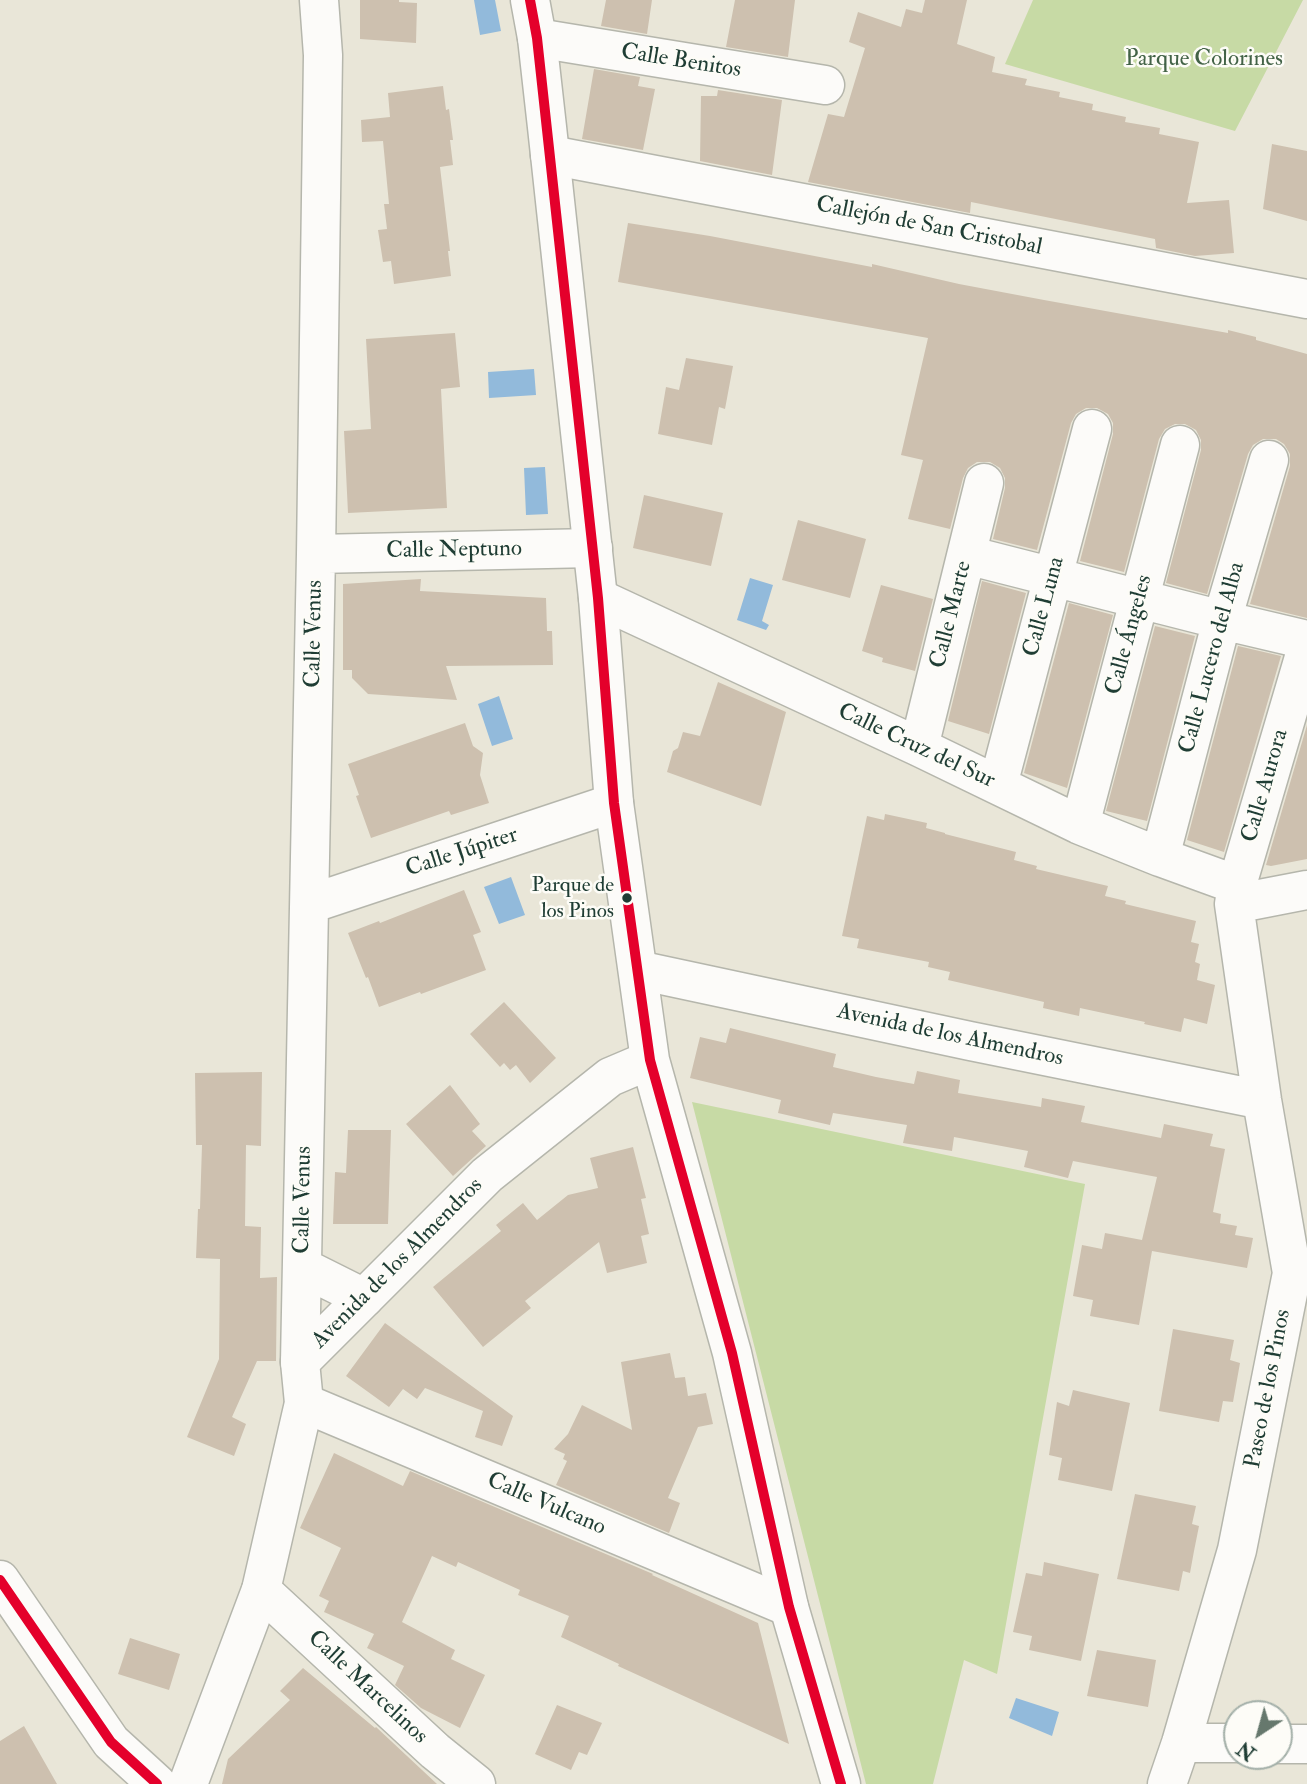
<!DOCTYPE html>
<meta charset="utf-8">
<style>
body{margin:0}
#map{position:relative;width:1307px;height:1784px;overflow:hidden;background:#e9e6d8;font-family:"IM FELL Double Pica",serif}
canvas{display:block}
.north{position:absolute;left:1223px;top:1700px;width:70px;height:70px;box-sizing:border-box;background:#fdfcf7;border:2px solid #a4b0a9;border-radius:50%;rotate:216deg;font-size:19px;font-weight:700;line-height:28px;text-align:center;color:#1f3d34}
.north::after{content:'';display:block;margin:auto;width:24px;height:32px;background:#66786d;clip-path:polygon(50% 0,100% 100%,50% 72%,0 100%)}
</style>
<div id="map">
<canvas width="1307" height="1784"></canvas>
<div class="north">N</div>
</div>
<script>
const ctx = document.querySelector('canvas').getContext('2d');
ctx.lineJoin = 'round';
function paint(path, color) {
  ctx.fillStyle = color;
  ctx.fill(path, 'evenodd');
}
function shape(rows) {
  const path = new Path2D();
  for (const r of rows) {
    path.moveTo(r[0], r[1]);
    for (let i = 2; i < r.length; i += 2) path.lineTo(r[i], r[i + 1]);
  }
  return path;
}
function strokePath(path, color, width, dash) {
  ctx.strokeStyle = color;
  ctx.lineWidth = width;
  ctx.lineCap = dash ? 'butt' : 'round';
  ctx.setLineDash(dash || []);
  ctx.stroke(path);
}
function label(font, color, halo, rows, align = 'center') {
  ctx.font = font + ' "IM FELL Double Pica",serif';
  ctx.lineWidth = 5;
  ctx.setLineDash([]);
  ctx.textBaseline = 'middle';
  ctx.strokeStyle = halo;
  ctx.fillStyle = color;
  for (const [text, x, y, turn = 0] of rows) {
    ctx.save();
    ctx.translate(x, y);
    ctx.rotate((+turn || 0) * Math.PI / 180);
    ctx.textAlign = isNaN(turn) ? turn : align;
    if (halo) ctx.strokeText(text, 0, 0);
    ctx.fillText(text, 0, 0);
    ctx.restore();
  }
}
const green = shape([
 [1033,0,1303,0,1235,131,1005,64],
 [692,1102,1085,1184,997,1674,964,1660,933,1784,866,1784]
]);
const water = shape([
 [474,0,495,0,501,31,480,35],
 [534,369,536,395,489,398,488,372],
 [545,467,548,514,526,515,524,468],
 [750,578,773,585,762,621,769,625,766,630,737,620],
 [499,696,513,739,492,746,478,704],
 [511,877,525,915,499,924,484,887],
 [1016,1698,1059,1712,1052,1736,1009,1718]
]);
const building = shape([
 [360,0,399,0,399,2,417,3,416,43,360,39],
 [606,0,652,0,647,34,601,26],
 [735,0,795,0,788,57,726,47],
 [925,0,967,0,957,44,995,57,992,72,1027,79,1025,85,1060,92,1059,97,1093,104,1092,110,1126,117,1125,122,1160,128,1159,134,1199,142,1187,203,1229,200,1234,253,1195,256,1156,248,1155,239,971,202,970,213,808,182,828,114,844,117,865,48,849,42,858,12,901,27,906,9,922,13],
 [594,69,640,77,638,86,655,89,643,150,582,139],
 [443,86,446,110,449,109,453,140,450,140,453,165,440,167,450,251,448,251,451,276,394,284,391,261,383,262,378,230,387,229,384,204,389,204,383,141,362,142,361,120,390,117,388,93],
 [718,90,782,100,772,175,700,161,701,96,717,96],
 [1272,144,1307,151,1307,221,1263,209],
 [628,223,710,236,872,267,872,264,959,284,1044,300,1228,333,1228,330,1256,337,1256,340,1307,354,1307,618,1250,604,1290,466,1290,454,1284,444,1276,439,1263,439,1253,445,1248,454,1207,594,1166,583,1201,450,1201,440,1196,430,1185,424,1175,424,1165,429,1159,439,1124,572,1080,561,1113,434,1113,423,1108,414,1097,408,1086,408,1076,414,1071,423,1037,550,993,539,1005,488,1005,478,1000,468,990,462,977,462,968,468,963,478,950,529,908,519,923,460,901,455,928,338,618,282],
 [455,333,460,387,441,389,447,508,348,513,344,431,371,429,366,339],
 [686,358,733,366,725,409,719,407,712,445,658,434,666,387,679,390],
 [644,495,723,513,711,566,633,548],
 [798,520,866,539,850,598,782,580],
 [421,579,420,591,546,598,547,631,552,631,553,665,446,666,457,700,368,694,352,678,352,670,343,670,343,584],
 [982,581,1026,593,989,734,948,721],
 [881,585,933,599,915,671,882,662,883,658,862,651],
 [1069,603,1113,615,1067,788,1024,773],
 [1155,626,1195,636,1147,821,1106,811],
 [1238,646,1281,656,1224,852,1187,840],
 [718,682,786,712,761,806,667,772,673,751,678,748,683,732,700,736],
 [465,723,473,746,483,753,480,775,489,803,451,815,449,811,371,838,356,796,359,795,348,764],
 [1307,725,1307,859,1271,866,1266,865],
 [885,814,927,823,926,828,945,833,945,834,1016,852,1014,860,1037,866,1036,869,1108,886,1105,896,1126,901,1125,904,1196,921,1191,942,1199,944,1195,962,1200,964,1197,980,1215,985,1207,1024,1184,1018,1181,1032,1144,1024,1145,1022,1080,1008,1079,1016,1043,1008,1044,1002,948,980,950,972,928,967,929,962,857,948,859,939,842,936,867,816,884,820],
 [464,890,481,932,473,935,486,970,421,994,420,992,379,1007,368,977,366,978,348,933,379,921,380,923],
 [504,1002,556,1058,530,1083,516,1065,510,1070,504,1063,500,1067,470,1034],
 [730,1028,836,1054,833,1067,876,1077,914,1084,917,1071,960,1080,958,1093,1041,1107,1042,1098,1085,1106,1081,1122,1161,1138,1164,1124,1213,1134,1210,1146,1225,1149,1213,1212,1221,1214,1220,1223,1237,1226,1235,1235,1253,1238,1247,1268,1152,1251,1139,1325,1090,1316,1093,1300,1073,1296,1082,1245,1102,1249,1105,1233,1142,1240,1157,1177,1073,1161,1068,1178,1024,1167,1028,1151,954,1137,952,1151,903,1143,907,1125,833,1113,830,1125,778,1113,781,1100,690,1078,700,1037,726,1043],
 [262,1072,261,1146,246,1145,245,1226,261,1227,260,1278,277,1277,276,1361,257,1361,232,1417,246,1424,234,1456,187,1437,219,1359,220,1259,196,1258,198,1209,200,1209,202,1145,196,1145,195,1073],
 [450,1085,480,1124,472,1131,486,1146,453,1176,406,1124],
 [348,1130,391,1130,388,1224,333,1224,335,1172,346,1173],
 [633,1147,646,1198,641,1199,649,1234,641,1236,647,1263,607,1273,599,1242,525,1301,531,1308,483,1347,433,1287,501,1231,496,1225,523,1203,537,1220,568,1195,598,1188,590,1158],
 [385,1323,513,1416,502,1446,475,1437,483,1411,425,1388,417,1399,403,1389,389,1407,346,1376],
 [1173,1329,1234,1340,1230,1360,1240,1363,1233,1402,1223,1401,1219,1422,1159,1411],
 [670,1353,675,1378,685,1377,688,1396,706,1393,713,1424,698,1427,668,1498,680,1503,669,1533,556,1485,567,1461,563,1459,565,1454,554,1449,568,1434,582,1405,632,1430,621,1362],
 [1073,1390,1130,1403,1112,1491,1058,1480,1062,1458,1049,1455,1057,1402,1069,1406],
 [334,1453,403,1486,410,1471,653,1574,652,1575,758,1623,789,1744,618,1666,619,1664,561,1637,569,1616,518,1595,520,1590,458,1562,456,1567,432,1556,402,1622,455,1650,451,1659,485,1675,460,1728,421,1708,395,1685,404,1666,367,1648,374,1634,324,1612,329,1601,319,1596,341,1548,300,1528],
 [1135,1494,1196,1506,1192,1524,1199,1526,1194,1551,1190,1573,1183,1571,1179,1591,1117,1579],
 [1044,1562,1099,1574,1081,1661,1029,1650,1032,1636,1013,1632,1026,1573,1042,1576],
 [130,1638,180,1654,169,1690,118,1674],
 [1097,1650,1156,1660,1148,1707,1087,1696],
 [303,1668,375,1728,376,1727,437,1784,222,1784,228,1759,290,1700,280,1691],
 [557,1705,602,1723,587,1755,579,1752,571,1770,535,1754],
 [24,1726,57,1784,0,1784,0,1741]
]);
const street = shape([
 [537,38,825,85],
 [550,155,1307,299],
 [316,554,593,548],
 [967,555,1222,620,1307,640],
 [598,598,919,747,1080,825,1160,857,1237,885],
 [919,747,984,483],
 [998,785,1092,429],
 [1080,825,1180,445],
 [1160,857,1222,620,1269,460],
 [310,904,614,803],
 [1234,904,1307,890],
 [638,970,970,1041,1262,1100],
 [302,1267,364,1298],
 [300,1362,316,554,323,55,319,0],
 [304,1403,789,1607],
 [261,1590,435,1751,476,1784],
 [1181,1743,1237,1743],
 [1279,1744,1307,1744],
 [1167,1784,1181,1743,1237,1550,1292,1273,1262,1100,1234,904,1237,885,1307,647]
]);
const secondary = shape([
 [530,0,537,38,547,127,598,598,614,803,650,1060,732,1353,789,1607,841,1784],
 [0,1580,111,1742,157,1784],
 [188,1784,261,1590,304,1403,300,1362,487,1175,610,1077,650,1060]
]);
const bus1 = shape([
 [530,0,537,38,598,598,614,803,650,1060,732,1353,789,1607,841,1784],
 [0,1580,111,1742,157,1784]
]);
const markers = [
 [627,898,6,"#1f3d34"]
];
const busNames = [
 ["Parque de",614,886],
 ["los Pinos",614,912]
];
const parkNames = [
 ["Parque Colorines",1204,60]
];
const streetNames = [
 ["Calle Benitos",681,62,9],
 ["Callejón de San Cristobal",929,227,11],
 ["Calle Neptuno",454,551,-1],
 ["Calle Luna",1045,607,-75],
 ["Calle Marte",952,615,-76],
 ["Calle Venus",315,634,-89],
 ["Calle Ángeles",1130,635,-75],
 ["Calle Lucero del Alba",1213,658,-75],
 ["Calle Cruz del Sur",916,747,25],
 ["Calle Aurora",1266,786,-74],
 ["Calle Júpiter",462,853,-18],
 ["Avenida de los Almendros",950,1036,12],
 ["Calle Venus",304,1200,-89],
 ["Avenida de los Almendros",398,1264,-45],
 ["Paseo de los Pinos",1269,1389,-79],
 ["Calle Vulcano",546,1505,23],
 ["Calle Marcelinos",367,1688,43]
];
paint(green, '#c7daa5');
paint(water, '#92badb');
paint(building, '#cdc0af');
strokePath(street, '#b5b6ac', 41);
strokePath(secondary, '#b5b6ac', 41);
strokePath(street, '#fcfbf9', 38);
strokePath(secondary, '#fcfbf9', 38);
strokePath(bus1, '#e4002b', 10);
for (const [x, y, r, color] of markers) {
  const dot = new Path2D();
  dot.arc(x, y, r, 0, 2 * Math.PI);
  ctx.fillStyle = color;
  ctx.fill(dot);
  strokePath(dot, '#fdfcf7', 2.5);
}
label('21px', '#1f3d34', '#fdfcf7', busNames, 'right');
label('23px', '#426246', '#fdfcf7', parkNames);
label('23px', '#1f3d34', '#fdfcf7', streetNames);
</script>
